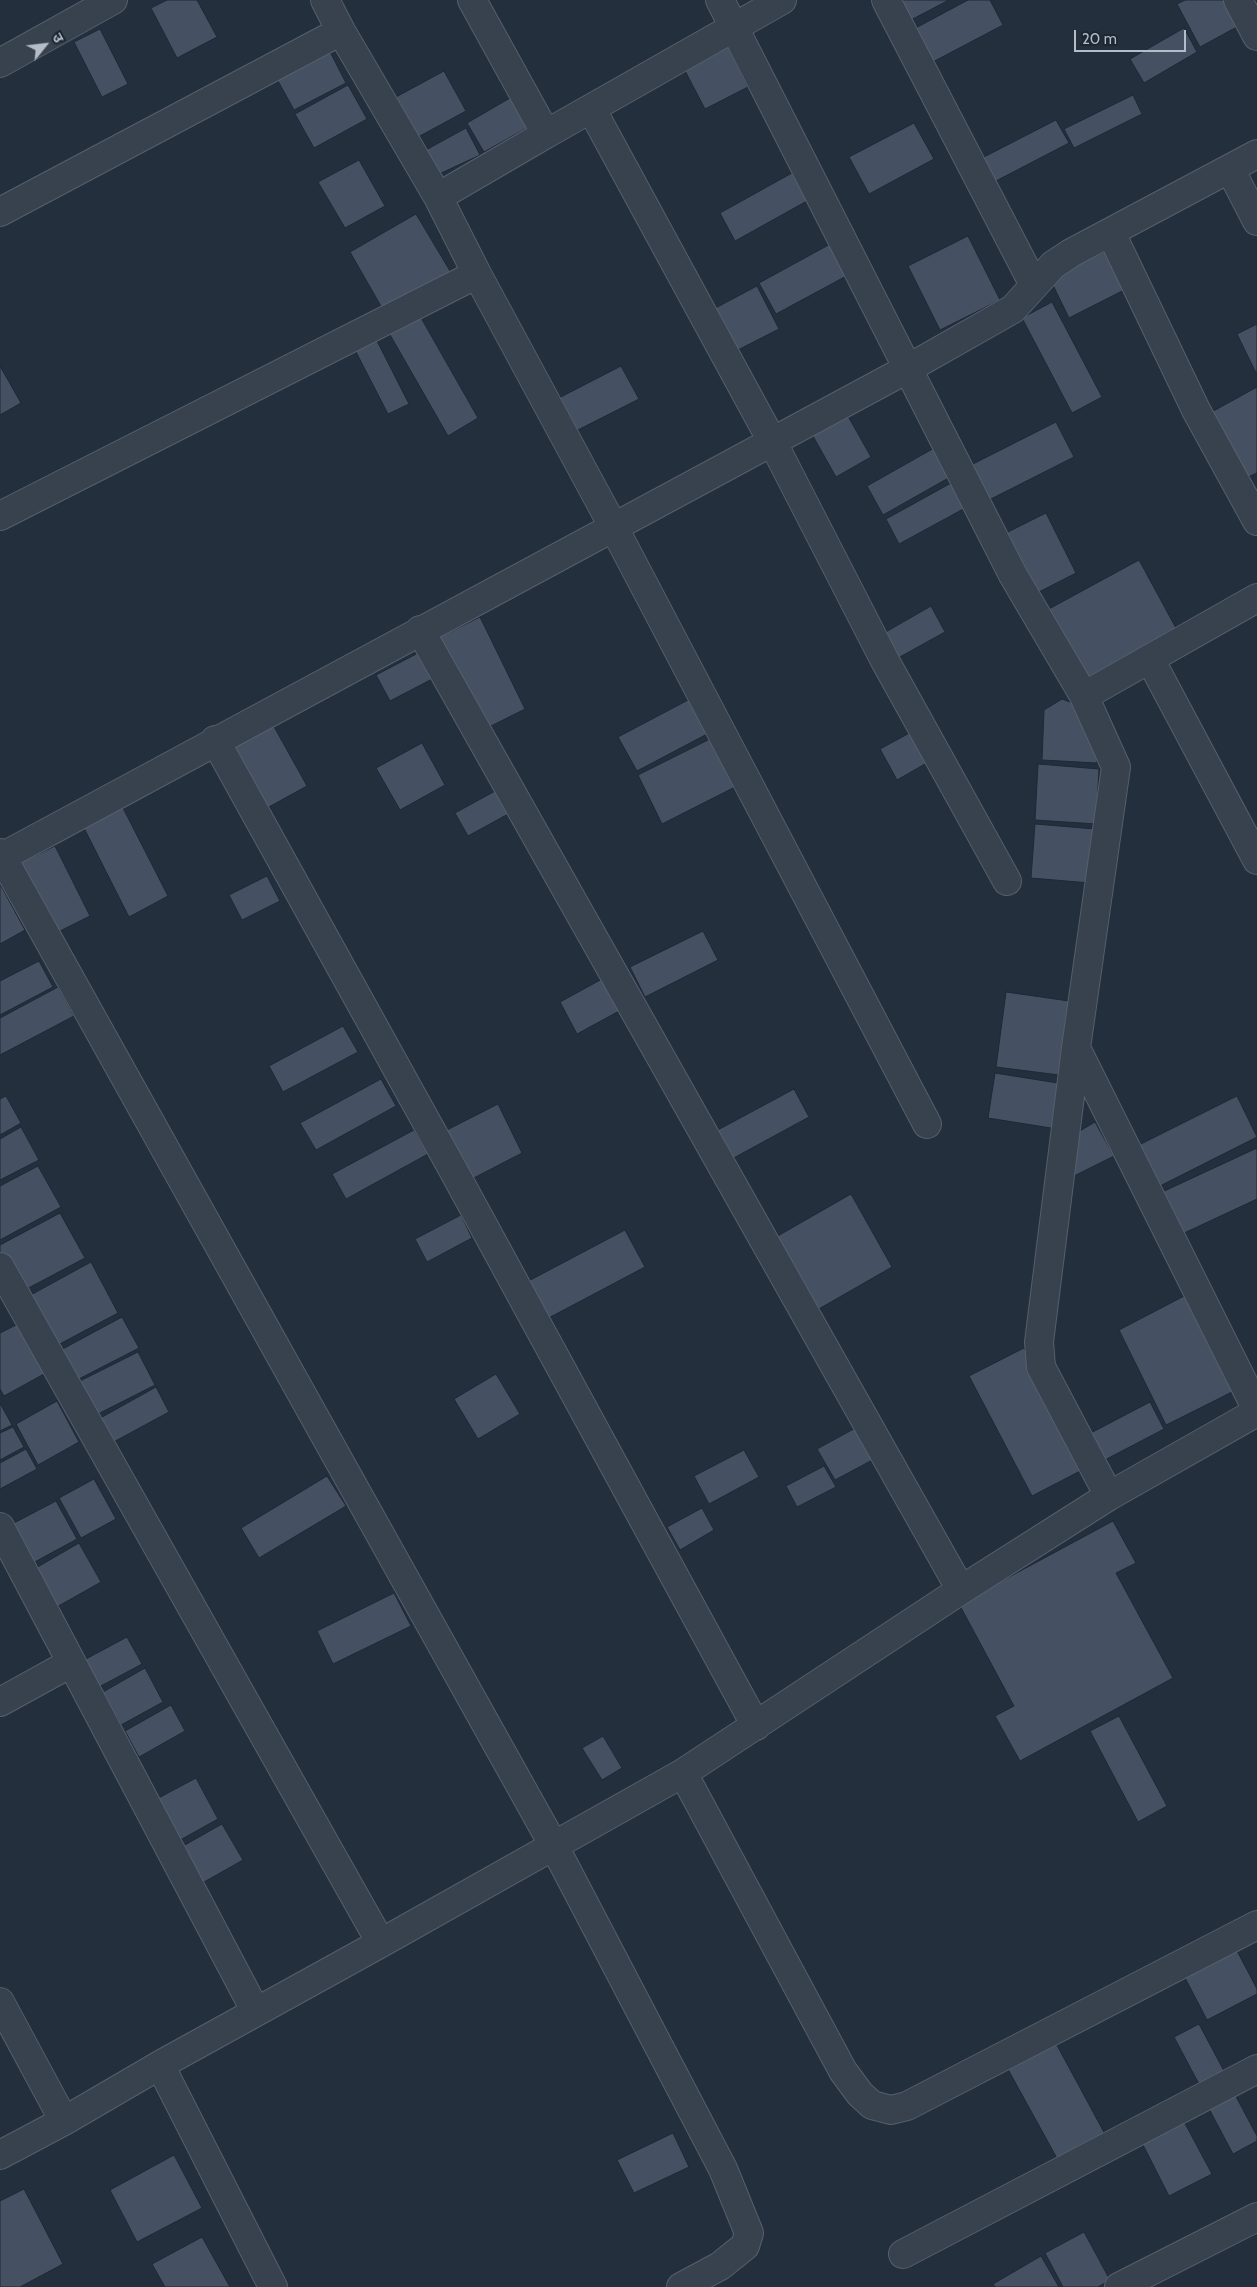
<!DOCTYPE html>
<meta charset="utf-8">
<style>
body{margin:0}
#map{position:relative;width:1257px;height:2287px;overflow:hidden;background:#242f3e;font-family:Cabin,"Noto Sans Devanagari",sans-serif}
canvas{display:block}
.north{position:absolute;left:20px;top:20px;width:50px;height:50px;-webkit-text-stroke:4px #1d2633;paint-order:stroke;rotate:61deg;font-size:14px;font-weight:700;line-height:20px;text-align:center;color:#b4bcc9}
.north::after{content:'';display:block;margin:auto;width:18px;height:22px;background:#b4bcc9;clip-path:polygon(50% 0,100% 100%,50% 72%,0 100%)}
.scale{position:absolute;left:1074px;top:30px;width:112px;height:22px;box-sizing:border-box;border:2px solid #b4bcc9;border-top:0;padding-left:6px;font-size:15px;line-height:18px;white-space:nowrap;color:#b4bcc9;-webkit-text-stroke:4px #1d2633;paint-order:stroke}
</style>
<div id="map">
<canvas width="1257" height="2287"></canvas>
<div class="north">उ</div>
<div class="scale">20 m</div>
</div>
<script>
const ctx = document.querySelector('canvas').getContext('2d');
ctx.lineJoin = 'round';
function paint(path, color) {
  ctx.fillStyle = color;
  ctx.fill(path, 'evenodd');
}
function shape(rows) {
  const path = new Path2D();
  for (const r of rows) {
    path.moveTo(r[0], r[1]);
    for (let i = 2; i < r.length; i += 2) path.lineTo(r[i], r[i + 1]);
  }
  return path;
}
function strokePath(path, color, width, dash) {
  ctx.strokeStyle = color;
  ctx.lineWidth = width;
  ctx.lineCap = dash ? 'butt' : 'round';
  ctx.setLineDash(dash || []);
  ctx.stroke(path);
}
const building = shape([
 [167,0,197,0,217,37,177,58,151,8,167,0],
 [897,0,949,0,909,21,897,0],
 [968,0,990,0,1003,25,927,65,910,31,968,0],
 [1185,0,1234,0,1246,22,1200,47,1177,4,1185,0],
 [1184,28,1197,52,1144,83,1130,59,1184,28],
 [100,29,128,84,102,97,74,42,100,29],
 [325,42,346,83,294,110,272,70,325,42],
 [727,45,748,87,705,109,683,67,727,45],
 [444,71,466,111,418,137,396,97,444,71],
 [348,85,367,119,314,148,295,114,348,85],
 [517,94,534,124,484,152,467,123,517,94],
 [1133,95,1142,114,1074,148,1064,129,1133,95],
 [1056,120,1069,143,994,182,982,158,1056,120],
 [914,123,934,159,869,194,849,157,914,123],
 [466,128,480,155,437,175,424,151,466,128],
 [359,160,385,206,345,228,318,182,359,160],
 [792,173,807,201,735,241,720,213,792,173],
 [416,214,453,276,386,315,350,252,416,214],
 [968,236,1000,300,940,330,908,266,968,236],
 [834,242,850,274,776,314,759,283,834,242],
 [1110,249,1130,287,1069,318,1050,279,1110,249],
 [757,286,779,329,728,355,706,313,757,286],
 [1052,302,1102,397,1072,413,1022,318,1052,302],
 [416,309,478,418,448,436,385,326,416,309],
 [1257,324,1257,375,1237,334,1257,324],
 [376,339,409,404,388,414,355,350,376,339],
 [0,366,21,403,0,415,0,366],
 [621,366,639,399,568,435,551,402,621,366],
 [1257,387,1257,473,1244,479,1208,414,1257,387],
 [844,409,871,457,836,477,809,429,844,409],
 [1056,422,1074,457,987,501,969,466,1056,422],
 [936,447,952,476,883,515,867,486,936,447],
 [953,482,967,507,899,544,886,519,953,482],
 [1046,513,1076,573,1037,593,1006,533,1046,513],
 [1139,560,1177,630,1084,680,1047,610,1139,560],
 [931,606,945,632,898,658,884,633,931,606],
 [480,617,525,709,483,730,438,638,480,617],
 [422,651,436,677,390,701,376,675,422,651],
 [690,699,709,733,637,771,618,737,690,699],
 [1062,699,1075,704,1098,744,1097,763,1042,760,1044,710,1062,699],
 [272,723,307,786,267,808,232,745,272,723],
 [915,730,932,760,897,780,880,749,915,730],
 [712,738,737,786,662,824,638,775,712,738],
 [422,743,445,785,400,810,376,768,422,743],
 [1038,764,1099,769,1096,824,1035,820,1038,764],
 [497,790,510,813,468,836,455,813,497,790],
 [123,808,168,896,129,917,84,828,123,808],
 [1035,824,1095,829,1090,883,1031,878,1035,824],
 [55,846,90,916,56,933,20,863,55,846],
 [267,876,280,901,242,920,229,895,267,876],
 [0,884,25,930,0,944,0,884],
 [703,931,718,960,645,997,630,967,703,931],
 [39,961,53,987,0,1015,0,981,39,961],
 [604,978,621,1010,577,1034,560,1002,604,978],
 [58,987,74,1016,0,1055,0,1018,58,987],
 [1006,992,1076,1002,1067,1076,996,1067,1006,992],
 [343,1026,358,1052,283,1092,269,1066,343,1026],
 [995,1073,1064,1084,1057,1129,988,1118,995,1073],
 [381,1079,396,1106,316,1150,300,1123,381,1079],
 [794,1089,809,1117,730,1160,714,1132,794,1089],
 [6,1096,21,1123,0,1135,0,1099,6,1096],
 [1237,1096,1257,1137,1156,1188,1135,1147,1237,1096],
 [498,1104,522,1153,468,1181,443,1132,498,1104],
 [1095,1122,1114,1156,1068,1179,1068,1138,1095,1122],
 [21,1127,39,1160,0,1180,0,1139,21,1127],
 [414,1130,428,1154,346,1199,332,1174,414,1130],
 [1257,1148,1257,1199,1180,1235,1160,1193,1257,1148],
 [38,1166,61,1207,0,1240,0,1186,38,1166],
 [851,1194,892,1267,810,1314,769,1241,851,1194],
 [60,1213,85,1258,21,1292,0,1253,0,1245,60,1213],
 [461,1215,472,1238,427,1262,415,1239,461,1215],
 [625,1230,645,1267,541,1322,521,1285,625,1230],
 [91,1262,118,1313,54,1347,27,1297,91,1262],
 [1188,1294,1236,1390,1166,1425,1119,1330,1188,1294],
 [122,1317,139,1348,73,1382,57,1352,122,1317],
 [18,1324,44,1374,4,1396,0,1389,0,1333,18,1324],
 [1024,1348,1086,1468,1032,1496,969,1376,1024,1348],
 [138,1352,155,1385,94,1416,78,1382,138,1352],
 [496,1374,520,1414,478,1439,454,1399,496,1374],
 [156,1387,169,1412,108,1445,95,1421,156,1387],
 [57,1401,79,1442,38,1465,16,1424,57,1401],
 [1150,1402,1164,1429,1099,1463,1085,1436,1150,1402],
 [0,1403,12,1425,0,1431,0,1403],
 [861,1425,878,1457,835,1480,817,1449,861,1425],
 [13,1427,24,1447,0,1460,0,1433,13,1427],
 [26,1449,37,1469,0,1489,0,1463,26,1449],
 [744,1450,759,1477,709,1504,694,1476,744,1450],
 [824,1466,836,1487,797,1507,786,1486,824,1466],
 [327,1476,346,1506,259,1558,241,1528,327,1476],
 [94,1479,116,1519,81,1538,59,1498,94,1479],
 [56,1501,77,1539,31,1564,10,1525,56,1501],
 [702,1508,714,1530,680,1550,667,1527,702,1508],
 [1113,1521,1136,1563,1116,1573,1173,1678,1020,1761,995,1716,1014,1706,959,1604,1113,1521],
 [79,1543,101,1582,55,1608,34,1569,79,1543],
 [394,1593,411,1626,333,1664,317,1631,394,1593],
 [127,1637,142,1664,99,1687,84,1660,127,1637],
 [145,1668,163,1702,121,1725,103,1692,145,1668],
 [171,1705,185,1731,139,1757,125,1731,171,1705],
 [1119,1716,1167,1806,1138,1822,1090,1731,1119,1716],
 [603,1736,622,1768,602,1780,582,1748,603,1736],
 [196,1778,218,1819,173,1844,151,1802,196,1778],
 [222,1824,243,1860,197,1886,176,1850,222,1824],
 [1234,1945,1257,1989,1257,1994,1207,2020,1182,1972,1234,1945],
 [1199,2024,1224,2071,1199,2084,1174,2037,1199,2024],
 [1052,2036,1106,2136,1059,2162,1004,2062,1052,2036],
 [1233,2091,1257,2136,1257,2141,1233,2154,1207,2105,1233,2091],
 [1181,2116,1212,2174,1169,2196,1139,2137,1181,2116],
 [673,2133,689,2167,634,2193,617,2160,673,2133],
 [174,2155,202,2208,137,2242,110,2190,174,2155],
 [24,2189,63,2264,20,2287,0,2287,0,2201,24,2189],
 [1084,2232,1110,2280,1098,2287,1063,2287,1045,2253,1084,2232],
 [202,2237,230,2287,165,2287,152,2264,202,2237],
 [1041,2256,1059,2287,995,2287,993,2284,1041,2256]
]);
const minor = shape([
 [325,0,341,31,438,197,477,274,613,526,927,1124],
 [472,0,546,134,782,0],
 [720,0,1013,575,1084,696,1116,767,1076,1048,1039,1342,1041,1367,1109,1496],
 [886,0,1034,285],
 [1238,0,1257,36],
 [0,63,113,0],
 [592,110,772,441,884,659,1007,881],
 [1230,169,1257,221],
 [438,197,546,134],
 [0,212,341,31],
 [1111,233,1196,410,1257,521],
 [0,516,477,274],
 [420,630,961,1590],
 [1150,659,1257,860],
 [1084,696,1257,598],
 [215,740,452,1168,756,1726],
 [0,853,554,1846,723,2169,749,2233,745,2246,720,2266,681,2287],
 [0,858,909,368,1013,309,1053,265,1071,253,1257,154],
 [1076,1048,1257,1410],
 [0,1267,381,1943],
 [0,1527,256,2012],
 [0,1702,71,1663],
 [683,1773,843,2071,860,2094,872,2105,891,2110,907,2106,1257,1925],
 [0,2002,64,2121],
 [160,2065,273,2287],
 [0,2155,64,2121,160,2065,381,1943,683,1773,961,1590,1109,1496,1257,1412],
 [903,2254,1257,2069],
 [1119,2287,1257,2217]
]);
paint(building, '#455162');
strokePath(building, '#1f2835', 1);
strokePath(minor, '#565f6c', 30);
strokePath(minor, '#38414e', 28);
</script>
